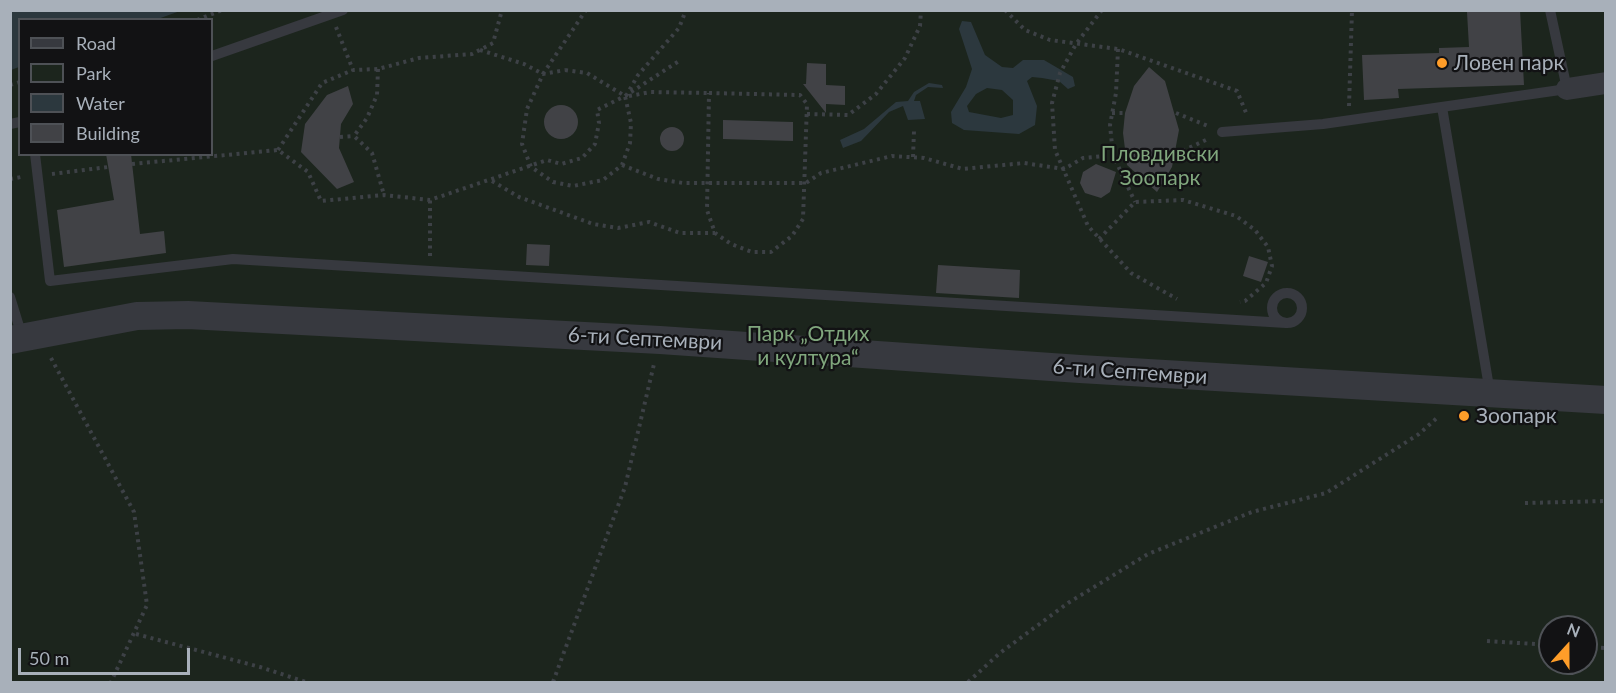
<!DOCTYPE html>
<meta charset="utf-8">
<style>
body{margin:0}
#map{position:relative;width:1616px;height:693px;overflow:hidden;background:#171719;font-family:Lato,sans-serif}
canvas{display:block}
.frame{position:absolute;inset:0;border:12px solid #a8b0ba;pointer-events:none}
.legend{position:absolute;left:18px;top:18px;width:195px;height:138px;box-sizing:border-box;background:#121214;border:2px solid #4e5156;margin:0;padding:8px 10px;list-style:none;font-size:18px;color:#a8b0ba}
.legend li{display:flex;align-items:center;gap:12px;height:30px}
.legend b{width:30px;border:2px solid #4e5156}
.north{position:absolute;left:1538px;top:615px;width:60px;height:60px;box-sizing:border-box;background:#121214;border:2px solid #4e5156;border-radius:50%;rotate:21deg;font-size:16px;font-weight:700;line-height:24px;text-align:center;color:#a8b0ba}
.north::after{content:'';display:block;margin:auto;width:21px;height:27px;background:#ff9d29;clip-path:polygon(50% 0,100% 100%,50% 72%,0 100%)}
.scale{position:absolute;left:18px;top:648px;width:172px;height:27px;box-sizing:border-box;border:3px solid #a8b0ba;border-top:0;padding-left:8px;font-size:18px;line-height:21px;white-space:nowrap;color:#a8b0ba;-webkit-text-stroke:4px #121214;paint-order:stroke}
</style>
<div id="map">
<canvas width="1616" height="693"></canvas>
<div class="frame"></div>
<ul class="legend">
<li><b style="height:8px;background:#37393f"></b>Road</li>
<li><b style="height:16px;background:#1c251d"></b>Park</li>
<li><b style="height:16px;background:#2c383e"></b>Water</li>
<li><b style="height:16px;background:#414246"></b>Building</li>
</ul>
<div class="north">N</div>
<div class="scale">50 m</div>
</div>
<script>
const ctx = document.querySelector('canvas').getContext('2d');
ctx.lineJoin = 'round';
function paint(path, color) {
  ctx.fillStyle = color;
  ctx.fill(path, 'evenodd');
}
function shape(rows) {
  const path = new Path2D();
  for (const r of rows) {
    if (r.length === 3) {
      path.moveTo(r[0] + r[2], r[1]);
      path.arc(r[0], r[1], r[2], 0, 2 * Math.PI);
      continue;
    }
    path.moveTo(r[0], r[1]);
    for (let i = 2; i < r.length; i += 2) path.lineTo(r[i], r[i + 1]);
  }
  return path;
}
function strokePath(path, color, width, dash) {
  ctx.strokeStyle = color;
  ctx.lineWidth = width;
  ctx.lineCap = dash ? 'butt' : 'round';
  ctx.setLineDash(dash || []);
  ctx.stroke(path);
}
function label(font, color, halo, rows, align = 'center') {
  ctx.font = font + ' Lato,sans-serif';
  ctx.lineWidth = 4.5;
  ctx.setLineDash([]);
  ctx.textBaseline = 'middle';
  ctx.strokeStyle = halo;
  ctx.fillStyle = color;
  for (const [text, x, y, turn = 0] of rows) {
    ctx.save();
    ctx.translate(x, y);
    ctx.rotate((+turn || 0) * Math.PI / 180);
    ctx.textAlign = isNaN(turn) ? turn : align;
    if (halo) ctx.strokeText(text, 0, 0);
    ctx.fillText(text, 0, 0);
    ctx.restore();
  }
}
const green = shape([
 [11,11,1605,11,1605,682,11,682],
 [20,20,212,20,212,154,20,154],
 [1550,627,1586,627,1586,663,1550,663]
]);
const water = shape([
 [10,11,11,10,180,11,155,20,20,20,19,67,11,70],
 [962,21,971,22,985,55,1002,67,1013,68,1023,60,1044,60,1073,77,1075,86,1068,89,1059,81,1042,78,1032,77,1027,81,1037,106,1035,125,1019,134,964,130,952,123,951,112,966,87,972,69,959,29],
 [987,88,1002,90,1013,100,1013,115,1001,118,969,112,967,106,976,94],
 [929,83,942,85,943,88,928,87,916,95,914,101,920,101,925,119,908,120,903,106,889,112,861,141,843,148,840,140,864,129,896,102,908,101,914,92]
]);
const building = shape([
 [1520,10,1524,85,1398,89,1399,98,1364,100,1362,55,1439,53,1439,48,1469,47,1467,12],
 [807,63,826,64,826,85,845,86,845,105,826,104,826,113,803,84,806,84],
 [1149,67,1165,81,1179,130,1172,167,1157,192,1127,165,1123,133,1125,113,1134,86],
 [348,86,353,104,341,124,339,148,354,182,337,189,301,152,305,124,327,95],
 [561,122,17],
 [723,120,793,122,793,141,723,139],
 [672,139,12],
 [106,154,131,154,140,234,164,231,166,253,64,267,57,210,114,200],
 [1096,164,1116,172,1110,192,1101,198,1085,193,1080,183,1083,172],
 [527,244,550,245,549,266,526,265],
 [1249,256,1268,262,1261,282,1243,276],
 [938,265,1020,270,1019,298,936,293]
]);
const path = shape([
 [1005,10,1025,30,1050,40,1118,49,1237,91,1247,115],
 [1102,10,1076,44,1060,73,1052,103,1055,150,1088,226,1131,273,1177,299],
 [197,20,222,10],
 [336,27,353,70,378,69,419,58,472,54,493,43,502,10],
 [1118,49,1116,93,1110,125,1113,155,1135,202],
 [480,50,524,64,543,74,586,10],
 [378,69,377,95,367,118,354,136,372,153,384,195],
 [565,70,587,73,625,96,631,123,630,143,622,165,603,180,573,186,553,182,531,167,522,144,527,109,543,74,565,70],
 [10,85,20,82],
 [709,93,800,95,807,104,803,219,792,236,771,252,752,252,731,244,715,233,707,210,709,93],
 [626,96,638,75,679,28,686,10],
 [629,96,651,92,709,93],
 [1349,106,1352,10],
 [1112,113,1125,113],
 [1176,113,1208,126],
 [807,114,848,115,876,94,905,58,920,26,921,10],
 [340,137,354,136],
 [278,150,322,83,353,70],
 [1176,154,1208,139],
 [913,157,914,131],
 [132,164,278,150,308,172,321,201,384,195,430,200,547,160,561,164,582,158,595,144,599,123,597,110,625,96,679,61],
 [622,165,658,179,683,183,806,183,821,173,892,156,924,158,963,169,1024,163,1064,169,1083,158,1125,154],
 [52,174,108,167],
 [10,179,21,177],
 [492,181,519,197,593,224,618,228,649,222,680,233,715,233],
 [1099,239,1135,202,1183,200,1236,216,1255,230,1268,247,1272,266,1266,283,1245,301,1240,302],
 [430,256,430,200],
 [51,358,134,512,147,605,111,682],
 [1525,503,1606,501],
 [136,634,260,667,306,682],
 [1487,641,1550,645],
 [1586,647,1606,648],
 [553,682,625,487,654,364],
 [968,682,1000,653,1068,603,1148,554,1252,512,1326,493,1419,434,1439,416]
]);
const service = shape([
 [212,56,343,10],
 [1442,107,1490,393],
 [10,124,20,122],
 [1222,132,1323,124,1567,89,1550,10],
 [35,154,50,281,233,259,1286,323],
 [1287,308,15],
 [10,297,22,336]
]);
const minor = shape([
 [1567,89,1606,83]
]);
const tertiary = shape([
 [10,340,137,316,188,315,660,340,1080,369,1606,400]
]);
const markers = [
 [1442,63,6,"#ff9d29"],
 [1464,416,6,"#ff9d29"]
];
const poiNames = [
 ["Ловен парк",1454,63],
 ["Зоопарк",1476,416]
];
const parkNames = [
 ["Пловдивски",1160,154],
 ["Зоопарк",1160,178],
 ["Парк „Отдих",808,334],
 ["и култура“",808,358]
];
const streetNames = [
 ["6-ти Септември",645,339,3],
 ["6-ти Септември",1130,372,4]
];
paint(green, '#1c251d');
paint(water, '#2c383e');
paint(building, '#414246');
strokePath(path, '#3d4146', 4, [3, 4.5]);
strokePath(service, '#37393f', 10);
strokePath(minor, '#37393f', 22);
strokePath(tertiary, '#37393f', 28);
for (const [x, y, r, color] of markers) {
  const dot = new Path2D();
  dot.arc(x, y, r, 0, 2 * Math.PI);
  ctx.fillStyle = color;
  ctx.fill(dot);
  strokePath(dot, '#121214', 2);
}
label('21px', '#a8b0ba', '#121214', poiNames, 'left');
label('21px', '#80a77d', '#121214', parkNames);
label('21px', '#a8b0ba', '#121214', streetNames);
</script>
